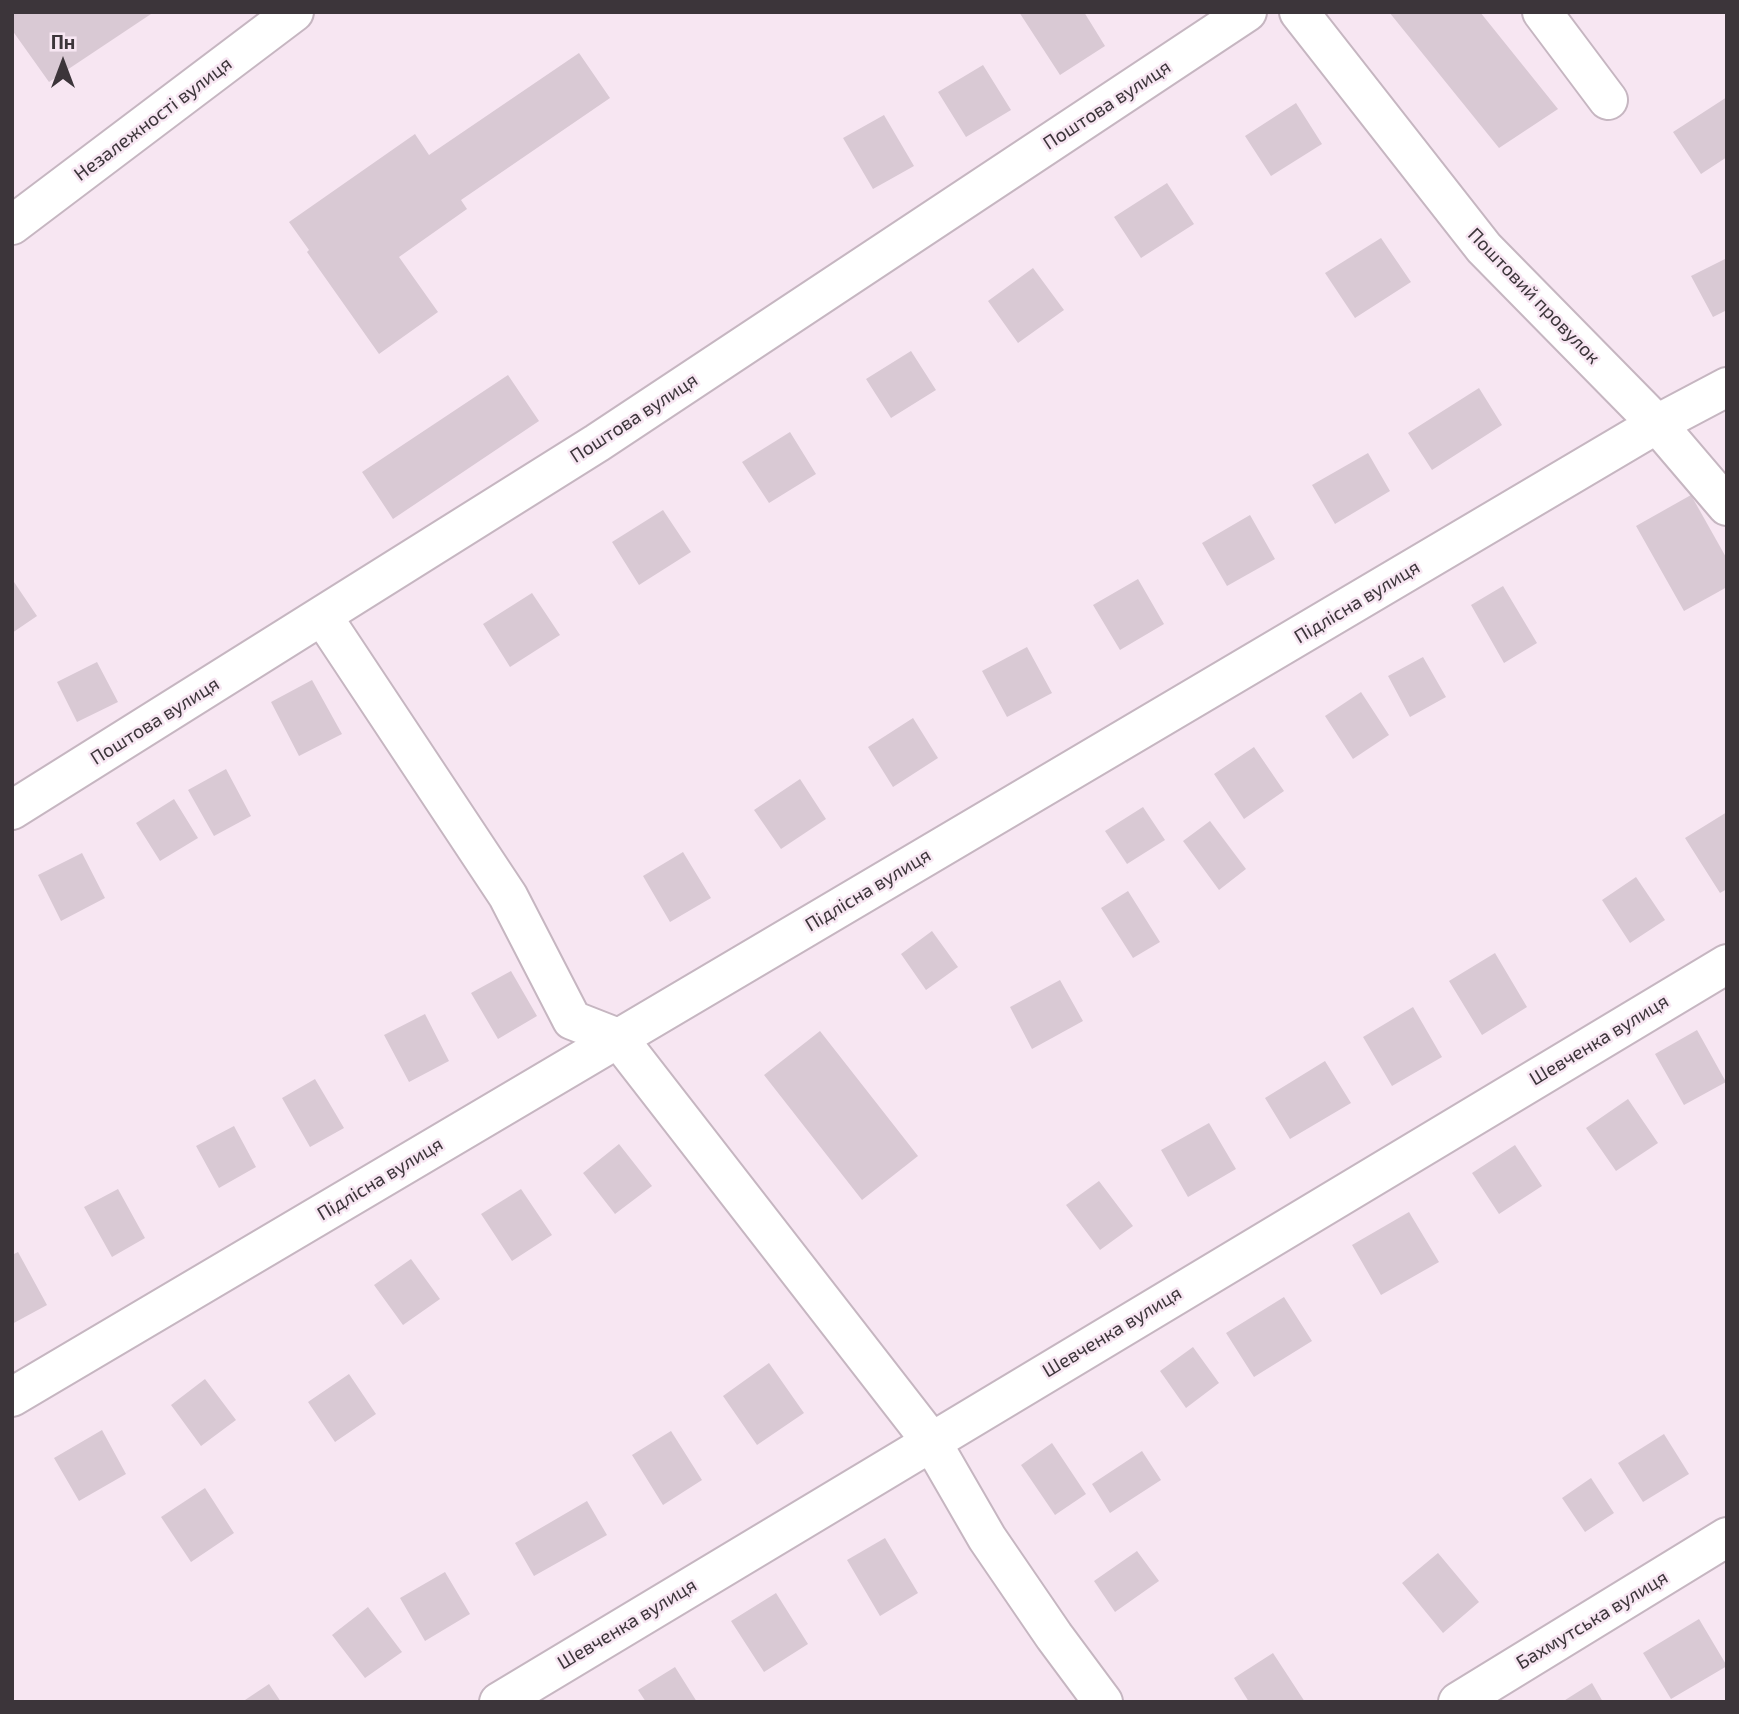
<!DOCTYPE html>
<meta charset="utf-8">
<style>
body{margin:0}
#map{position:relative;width:1739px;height:1714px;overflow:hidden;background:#f7e6f2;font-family:"Exo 2",sans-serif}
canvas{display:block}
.frame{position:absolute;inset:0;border:14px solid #3c353a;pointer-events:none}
.north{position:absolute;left:28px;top:28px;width:70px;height:70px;-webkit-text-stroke:5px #f7e6f2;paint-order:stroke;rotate:0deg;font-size:19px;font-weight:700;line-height:28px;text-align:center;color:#3c353a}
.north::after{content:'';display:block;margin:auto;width:24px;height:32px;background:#3c353a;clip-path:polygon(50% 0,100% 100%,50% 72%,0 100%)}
</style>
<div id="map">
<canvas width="1739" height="1714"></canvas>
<div class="frame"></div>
<div class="north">Пн</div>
</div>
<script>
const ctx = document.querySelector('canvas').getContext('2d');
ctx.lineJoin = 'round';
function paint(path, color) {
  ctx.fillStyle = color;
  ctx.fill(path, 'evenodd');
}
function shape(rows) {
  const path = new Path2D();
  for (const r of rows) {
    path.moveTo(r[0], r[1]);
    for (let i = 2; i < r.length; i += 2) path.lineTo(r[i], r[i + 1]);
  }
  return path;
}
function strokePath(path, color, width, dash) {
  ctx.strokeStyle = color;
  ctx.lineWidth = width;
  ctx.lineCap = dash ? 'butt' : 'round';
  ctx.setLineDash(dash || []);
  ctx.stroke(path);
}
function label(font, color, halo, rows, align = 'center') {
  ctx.font = font + ' "Exo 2",sans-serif';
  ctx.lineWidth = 5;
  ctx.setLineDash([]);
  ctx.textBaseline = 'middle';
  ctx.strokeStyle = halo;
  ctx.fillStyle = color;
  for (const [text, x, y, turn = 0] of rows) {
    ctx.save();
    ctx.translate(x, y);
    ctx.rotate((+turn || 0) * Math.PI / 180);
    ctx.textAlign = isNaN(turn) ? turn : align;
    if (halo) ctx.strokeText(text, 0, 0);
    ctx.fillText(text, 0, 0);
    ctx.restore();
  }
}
const building = shape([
 [12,12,154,12,49,82,12,30],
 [1019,12,1084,12,1105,46,1060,75],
 [1389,12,1480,12,1558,109,1499,148],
 [579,53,610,98,461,200,467,209,399,257,438,312,379,354,307,252,309,250,289,222,415,134,429,155],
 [983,65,1011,110,966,137,938,92],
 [1727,97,1727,157,1701,174,1673,132],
 [1296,103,1322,144,1271,176,1245,136],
 [884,115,914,166,873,189,843,138],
 [1167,183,1194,224,1141,258,1114,217],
 [1381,238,1411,282,1355,318,1325,273],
 [1727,258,1727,310,1713,317,1691,276],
 [1033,268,1064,310,1018,343,988,301],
 [911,351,936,390,891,418,866,379],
 [508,375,539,421,393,519,362,472],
 [1479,388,1502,425,1432,470,1408,433],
 [790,432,816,474,769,503,742,462],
 [1368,453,1390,491,1335,524,1312,485],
 [1691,495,1727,559,1727,587,1684,611,1636,526],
 [663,510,691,552,639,585,612,542],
 [1250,515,1275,559,1227,586,1202,543],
 [12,579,37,616,12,633],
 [1138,579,1164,624,1120,650,1093,605],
 [1503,586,1537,643,1504,663,1471,605],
 [532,593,560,635,510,667,483,624],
 [1027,647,1052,693,1007,717,982,671],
 [1423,657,1446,697,1410,717,1388,676],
 [97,662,118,702,77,722,57,682],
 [312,680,342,734,299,756,271,702],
 [1361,692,1389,735,1353,759,1325,716],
 [913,718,938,758,893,787,868,747],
 [1254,747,1284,791,1244,819,1214,774],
 [226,769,251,816,214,836,188,790],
 [800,779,826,819,781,849,754,810],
 [174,799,198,838,160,861,136,823],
 [1143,807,1165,840,1127,864,1105,831],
 [1727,812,1727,889,1720,893,1685,838],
 [1210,821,1246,869,1219,890,1183,841],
 [683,852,711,898,670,922,643,876],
 [82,853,105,898,61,921,38,875],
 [1636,877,1665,920,1630,943,1602,900],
 [1128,891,1160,942,1133,958,1101,908],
 [932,931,958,967,926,990,901,954],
 [1495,953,1527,1007,1482,1035,1449,981],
 [511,971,537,1016,498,1039,471,993],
 [1060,980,1083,1021,1032,1049,1010,1007],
 [1413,1007,1442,1057,1392,1086,1363,1037],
 [425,1014,449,1061,409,1082,384,1035],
 [1697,1030,1726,1082,1684,1105,1655,1054],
 [820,1031,918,1156,862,1200,764,1075],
 [1325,1061,1351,1103,1290,1139,1265,1098],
 [315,1079,344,1128,310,1147,282,1098],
 [1628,1099,1658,1143,1616,1171,1586,1128],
 [1209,1123,1236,1169,1188,1197,1161,1150],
 [234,1126,256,1167,219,1188,196,1146],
 [619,1144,652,1186,615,1214,583,1173],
 [1515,1145,1542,1186,1499,1214,1472,1173],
 [1099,1181,1133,1226,1100,1250,1066,1205],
 [118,1189,145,1238,112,1257,84,1207],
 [521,1189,552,1235,512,1261,481,1214],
 [1409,1212,1439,1262,1381,1295,1352,1245],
 [18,1252,47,1305,12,1324,12,1255],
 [411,1259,440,1299,403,1325,374,1285],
 [1284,1297,1312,1341,1254,1377,1226,1333],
 [1193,1347,1219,1383,1186,1408,1160,1371],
 [769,1363,804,1413,757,1445,723,1396],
 [349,1374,376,1414,335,1442,308,1402],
 [205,1379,236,1420,201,1446,171,1405],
 [102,1430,126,1474,79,1501,54,1458],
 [671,1431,702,1480,663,1505,632,1455],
 [1664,1434,1689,1474,1643,1502,1618,1463],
 [1052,1443,1086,1494,1055,1515,1021,1465],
 [1142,1451,1161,1480,1110,1513,1092,1484],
 [1591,1478,1614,1513,1585,1532,1562,1498],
 [205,1488,234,1533,191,1562,161,1517],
 [587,1501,607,1535,534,1576,515,1543],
 [885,1538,918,1593,880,1616,847,1560],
 [1137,1551,1159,1581,1115,1612,1094,1581],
 [1438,1553,1479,1602,1443,1633,1402,1583],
 [445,1572,470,1614,425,1641,400,1598],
 [776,1593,808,1644,764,1672,731,1621],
 [368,1607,402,1652,365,1678,332,1635],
 [1699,1619,1727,1666,1671,1699,1643,1653],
 [1273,1653,1305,1702,1249,1702,1234,1678],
 [675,1667,697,1702,646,1702,638,1690],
 [1592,1683,1603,1702,1562,1702],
 [269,1684,281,1702,242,1702]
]);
const minor = shape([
 [1299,12,1484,248,1657,424,1727,506],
 [1542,12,1608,100],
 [12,225,294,12],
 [323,617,508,896,572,1020,618,1038,931,1441,987,1538,1054,1636,1103,1702],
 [12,810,597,443,1247,12],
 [12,1397,1657,424,1727,387],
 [499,1702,1727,964],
 [1458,1702,1727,1537]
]);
const streetNames = [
 ["Поштова вулиця",1107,105,-33],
 ["Незалежності вулиця",153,119,-37],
 ["Поштовий провулок",1534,296,46],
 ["Поштова вулиця",634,418,-33],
 ["Підлісна вулиця",1357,602,-31],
 ["Поштова вулиця",155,721,-32],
 ["Підлісна вулиця",868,890,-31],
 ["Шевченка вулиця",1599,1040,-31],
 ["Підлісна вулиця",380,1179,-31],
 ["Шевченка вулиця",1112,1332,-31],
 ["Бахмутська вулиця",1592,1620,-31],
 ["Шевченка вулиця",627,1624,-31]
];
paint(building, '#d9c9d4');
strokePath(minor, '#c6b6c1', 42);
strokePath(minor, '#fff', 38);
label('19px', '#3c353a', '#f7e6f2', streetNames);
</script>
